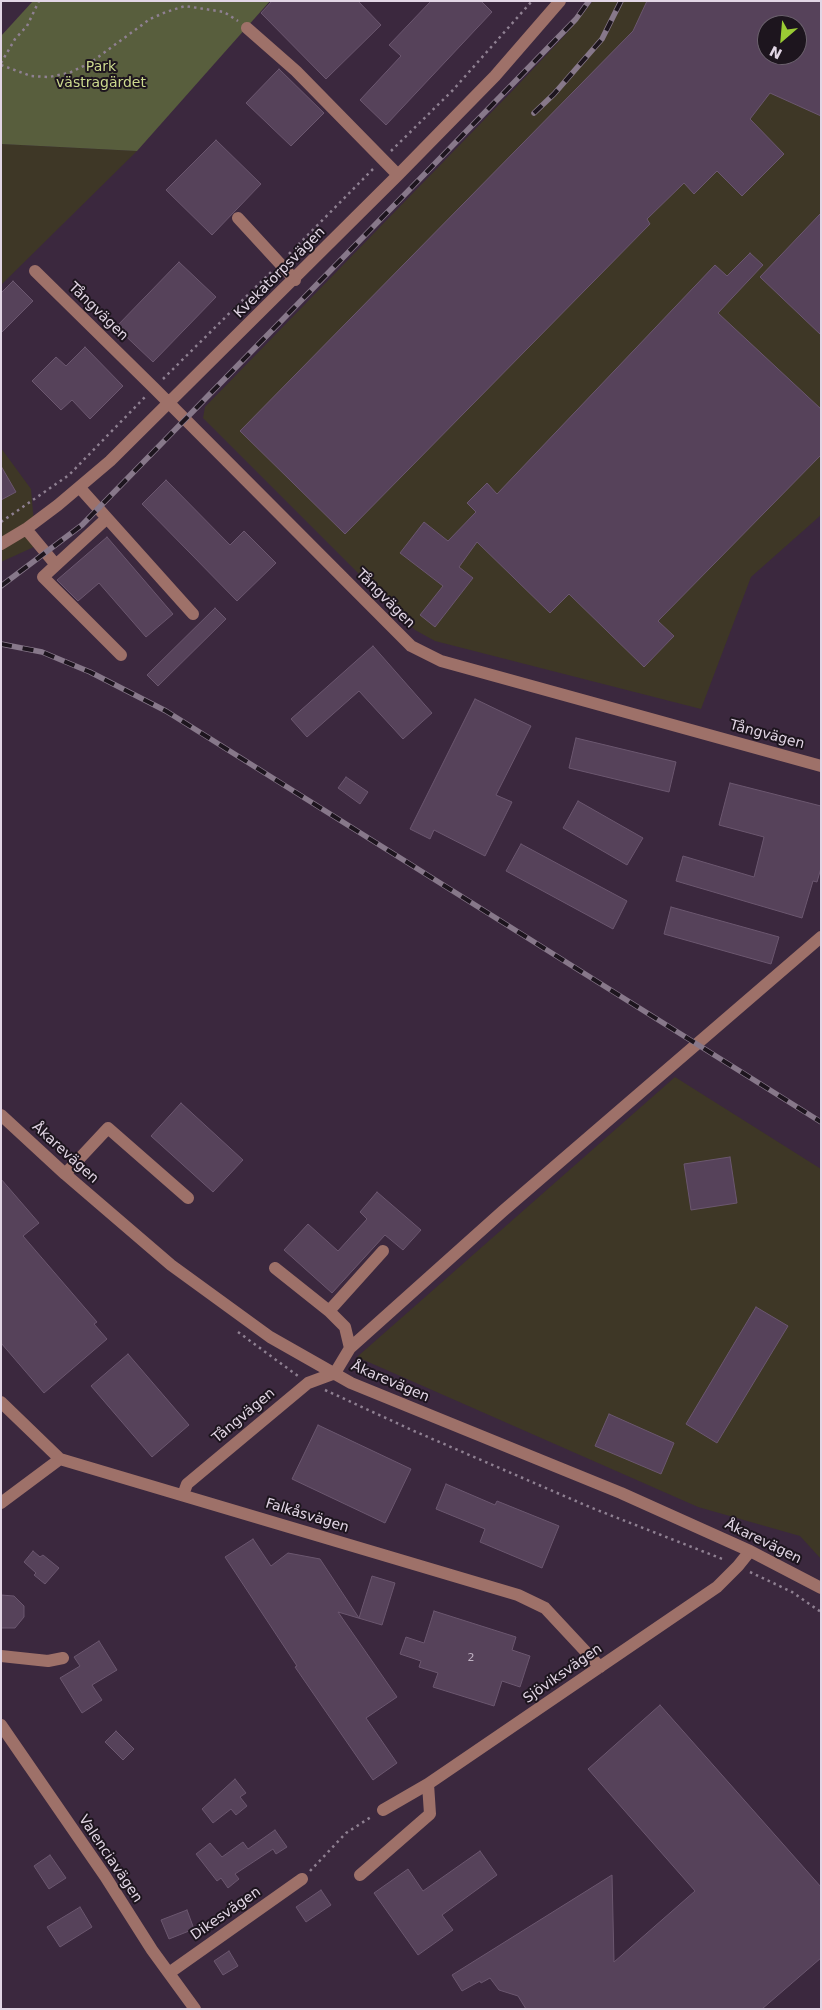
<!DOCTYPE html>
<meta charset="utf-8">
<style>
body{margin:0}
#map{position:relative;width:822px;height:2010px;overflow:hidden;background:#3b283e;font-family:"DejaVu Sans",sans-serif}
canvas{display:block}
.frame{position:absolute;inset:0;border:2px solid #e2d6e5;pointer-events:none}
.north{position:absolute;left:757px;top:15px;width:50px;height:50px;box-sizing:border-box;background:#1d151e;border:1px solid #6c626e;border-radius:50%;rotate:207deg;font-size:14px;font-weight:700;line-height:20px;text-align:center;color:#e2d6e5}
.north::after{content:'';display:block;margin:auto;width:18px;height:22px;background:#9acb34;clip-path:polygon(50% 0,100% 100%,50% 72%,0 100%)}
</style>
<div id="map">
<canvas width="822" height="2010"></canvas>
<div class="frame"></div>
<div class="north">N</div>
</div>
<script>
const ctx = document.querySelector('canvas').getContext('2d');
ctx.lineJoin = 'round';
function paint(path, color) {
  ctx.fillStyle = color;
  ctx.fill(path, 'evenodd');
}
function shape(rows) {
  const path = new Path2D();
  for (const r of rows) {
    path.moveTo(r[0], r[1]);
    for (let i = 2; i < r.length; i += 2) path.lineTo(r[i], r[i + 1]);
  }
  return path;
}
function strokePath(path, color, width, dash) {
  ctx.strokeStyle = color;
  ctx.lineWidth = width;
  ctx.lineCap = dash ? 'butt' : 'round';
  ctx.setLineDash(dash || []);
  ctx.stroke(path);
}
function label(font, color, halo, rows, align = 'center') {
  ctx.font = font + ' "DejaVu Sans",sans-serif';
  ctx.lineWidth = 4;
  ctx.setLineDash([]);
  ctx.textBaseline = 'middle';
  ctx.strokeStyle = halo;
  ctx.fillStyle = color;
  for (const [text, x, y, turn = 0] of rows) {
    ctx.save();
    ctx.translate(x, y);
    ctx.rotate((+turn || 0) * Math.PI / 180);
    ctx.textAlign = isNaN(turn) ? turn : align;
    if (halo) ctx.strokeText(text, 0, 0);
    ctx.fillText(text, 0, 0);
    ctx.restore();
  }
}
const industrial = shape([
 [593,1,821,1,821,515,751,577,701,709,435,641,415,630,203,418,205,407,517,86,566,34],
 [767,25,797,25,797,55,767,55],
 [1,144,137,151,1,285],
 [1,448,31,489,36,546,1,562],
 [675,1077,821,1169,821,1559,800,1536,698,1507,357,1357]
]);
const green = shape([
 [33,1,270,1,137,151,1,144,1,36]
]);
const building = shape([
 [272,1,358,1,381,25,326,79,261,13,272,1],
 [431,1,481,1,492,12,386,125,360,100,401,56,389,45,431,1],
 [647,1,821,1,821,116,770,93,750,119,784,154,742,196,717,171,694,194,684,183,647,219,650,224,345,534,240,431,633,31,647,1],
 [767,25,797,25,797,55,767,55,767,25],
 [279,69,324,113,291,146,246,103,279,69],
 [216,140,261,184,212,235,166,190,216,140],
 [821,213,821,335,760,277,821,213],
 [750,253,763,265,718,313,821,409,821,455,658,621,674,636,644,667,569,594,550,613,477,542,459,567,473,578,435,627,420,615,443,586,400,553,424,522,448,541,476,512,467,503,487,483,497,494,715,265,727,276,750,253],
 [179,262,216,297,153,362,116,327,179,262],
 [13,281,33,301,1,333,1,293,13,281],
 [85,347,123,386,90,419,72,400,61,410,32,381,56,357,66,366,85,347],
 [1,466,16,492,1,500,1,466],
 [166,480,230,545,244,531,276,563,237,601,142,504,166,480],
 [107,537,173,614,146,637,99,583,78,601,57,580,107,537],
 [215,608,226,619,158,686,147,675,215,608],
 [373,646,432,713,403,739,359,691,307,737,291,719,373,646],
 [475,699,531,726,496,795,512,802,485,856,434,830,430,839,410,829,475,699],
 [576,738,676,762,669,792,569,768,576,738],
 [346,777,368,792,360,804,338,788,346,777],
 [730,783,821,806,821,868,817,882,813,881,802,918,676,881,683,856,754,877,764,837,719,825,730,783],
 [578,801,643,838,627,865,563,828,578,801],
 [521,844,627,901,613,929,506,871,521,844],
 [671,907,779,937,771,964,664,934,671,907],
 [181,1103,243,1160,213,1192,151,1136,181,1103],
 [730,1157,737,1203,691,1210,684,1164,730,1157],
 [1,1179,39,1223,23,1236,97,1322,94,1324,107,1339,44,1393,1,1343,1,1179],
 [377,1192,421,1230,403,1250,385,1235,332,1293,284,1250,308,1224,338,1251,367,1219,360,1212,377,1192],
 [756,1307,788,1326,717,1443,686,1424,756,1307],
 [128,1354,189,1425,152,1457,91,1386,128,1354],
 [609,1414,674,1443,661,1474,595,1446,609,1414],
 [318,1425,411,1469,385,1523,292,1479,318,1425],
 [446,1484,495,1505,497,1501,559,1526,542,1568,480,1542,485,1529,436,1509,446,1484],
 [253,1539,271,1566,288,1553,320,1559,359,1618,372,1576,395,1583,382,1625,338,1612,397,1697,366,1718,397,1763,373,1780,295,1667,297,1666,225,1557,253,1539],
 [33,1551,40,1557,43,1555,59,1568,45,1584,34,1575,36,1573,24,1562,33,1551],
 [1,1595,14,1596,24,1606,24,1617,15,1628,1,1628,1,1595],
 [434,1611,516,1637,512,1650,530,1656,520,1687,502,1681,494,1706,433,1687,438,1673,419,1667,421,1661,400,1654,406,1637,424,1643,434,1611],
 [99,1641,117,1670,92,1685,102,1700,82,1713,60,1678,80,1666,74,1657,99,1641],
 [660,1705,821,1887,821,1958,762,2009,526,2009,518,1996,499,1990,490,1978,481,1983,480,1981,462,1991,452,1975,612,1875,614,1962,695,1891,588,1769,660,1705],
 [116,1731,134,1749,123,1760,105,1742,116,1731],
 [235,1779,246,1793,240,1797,247,1806,236,1815,231,1809,213,1823,202,1809,235,1779],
 [275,1830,287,1847,276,1854,273,1849,235,1874,239,1879,228,1888,221,1878,217,1881,196,1854,210,1843,222,1857,243,1842,248,1849,275,1830],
 [480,1851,497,1875,442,1915,453,1930,418,1955,374,1893,408,1869,423,1891,480,1851],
 [50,1855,66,1878,49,1889,34,1866,50,1855],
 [321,1890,331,1905,306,1922,296,1907,321,1890],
 [80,1907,92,1927,60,1947,47,1927,80,1907],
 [187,1910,194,1929,169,1939,161,1920,187,1910],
 [229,1951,238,1966,223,1975,214,1961,229,1951]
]);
const path = shape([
 [1,63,15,39,27,26,39,1],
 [1,65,31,76,49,77,69,73,90,63,150,19,166,12,185,6,224,12,238,21],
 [391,151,453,90,532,1],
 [289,254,373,169],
 [163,379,271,272],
 [1,522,69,475,145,397],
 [238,1332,298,1376],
 [325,1390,414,1431,592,1508,725,1560],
 [750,1572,792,1592,821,1612],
 [310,1871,346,1833,371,1817]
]);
const minor = shape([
 [247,28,296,71,398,175],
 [238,218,295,280],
 [35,271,154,388,411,646,441,661,821,766],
 [80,488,193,614],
 [26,529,56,565,43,577,121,655],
 [1,544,26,529,58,505,110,461,398,175,495,76,560,1],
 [56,565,106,519],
 [1,1115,65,1174,171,1265,270,1337,351,1383,621,1493,750,1551,821,1588],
 [65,1174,108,1128,188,1198],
 [275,1268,329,1311,345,1327,350,1348],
 [329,1311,383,1251],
 [1,1402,60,1459,518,1595,545,1608,600,1667],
 [183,1495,187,1484,308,1383,335,1373,350,1348,503,1211,821,937],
 [1,1503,60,1459],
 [1,1656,48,1661,63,1658],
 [1,1725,105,1876,152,1950,195,2009],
 [383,1810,428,1784,717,1587,738,1566,750,1551],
 [360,1875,430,1814,428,1784],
 [169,1973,302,1879]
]);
const rail = shape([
 [534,113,554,94,602,39,621,1],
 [1,586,82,525,576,19,589,1],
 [1,644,42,652,90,672,166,711,821,1122]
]);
const numberNames = [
 ["2",471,1658]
];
const parkNames = [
 ["Park",101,67],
 ["västragärdet",101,83]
];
const streetNames = [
 ["Kvekatorpsvägen",280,273,-45],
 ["Tångvägen",98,312,44],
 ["Tångvägen",385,599,45],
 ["Tångvägen",767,735,15],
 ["Åkarevägen",65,1153,42],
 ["Åkarevägen",390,1382,23],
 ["Tångvägen",244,1416,-40],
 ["Falkåsvägen",307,1516,17],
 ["Åkarevägen",763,1542,26],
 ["Sjöviksvägen",563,1674,-35],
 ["Valenciavägen",110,1859,56],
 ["Dikesvägen",226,1914,-35]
];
paint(industrial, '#3e3726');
paint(green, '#585e3d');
paint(building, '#56425a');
strokePath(building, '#6b576f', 1);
strokePath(path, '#8f8092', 2.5, [2.5, 4]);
strokePath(minor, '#9e7169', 12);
strokePath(rail, '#87788a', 5.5);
strokePath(rail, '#1d151e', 4, [11]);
label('11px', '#bfb1c2', null, numberNames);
label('14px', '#cdda8e', '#1d151e', parkNames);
label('14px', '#e2d6e5', '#1d151e', streetNames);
</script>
